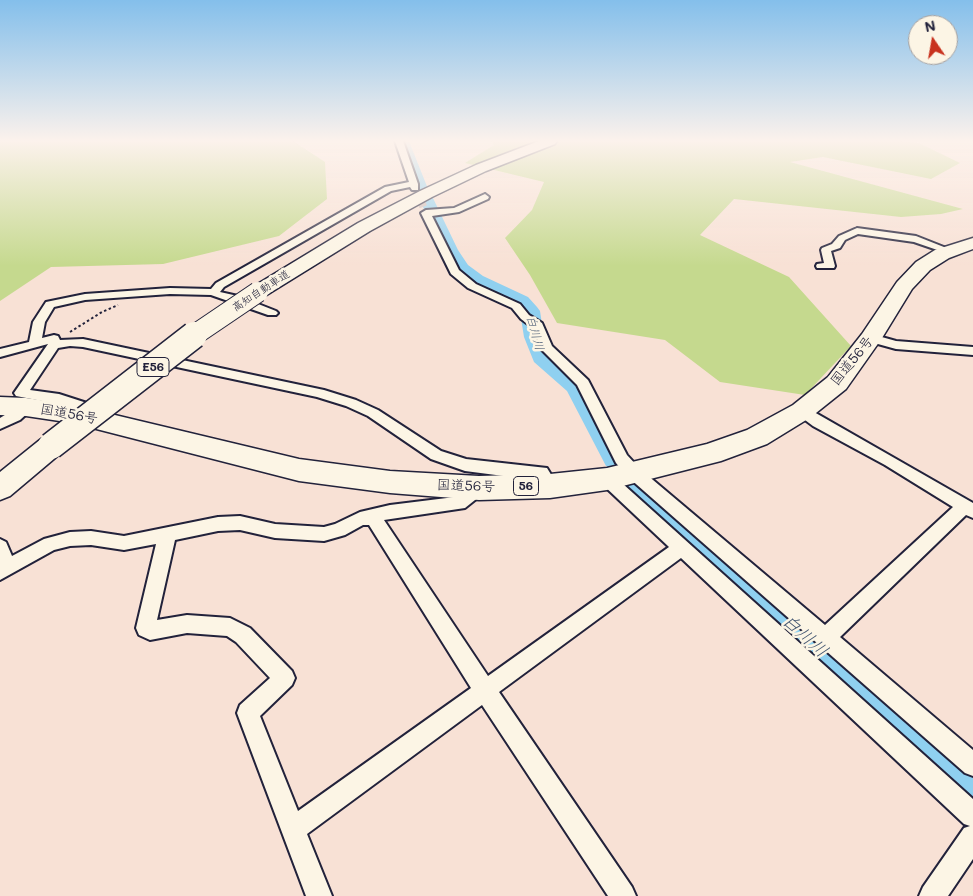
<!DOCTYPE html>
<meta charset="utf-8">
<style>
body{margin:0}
#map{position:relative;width:973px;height:896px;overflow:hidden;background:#f8e1d5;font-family:Mali,sans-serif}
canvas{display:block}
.north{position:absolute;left:908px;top:15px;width:50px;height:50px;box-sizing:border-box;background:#fcf5e5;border:1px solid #a5a1a1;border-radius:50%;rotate:348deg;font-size:14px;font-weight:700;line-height:20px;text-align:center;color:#22223b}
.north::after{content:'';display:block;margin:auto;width:18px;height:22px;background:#c8321e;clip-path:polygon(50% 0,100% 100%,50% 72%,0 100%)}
</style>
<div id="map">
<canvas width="973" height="896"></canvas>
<div class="north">N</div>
</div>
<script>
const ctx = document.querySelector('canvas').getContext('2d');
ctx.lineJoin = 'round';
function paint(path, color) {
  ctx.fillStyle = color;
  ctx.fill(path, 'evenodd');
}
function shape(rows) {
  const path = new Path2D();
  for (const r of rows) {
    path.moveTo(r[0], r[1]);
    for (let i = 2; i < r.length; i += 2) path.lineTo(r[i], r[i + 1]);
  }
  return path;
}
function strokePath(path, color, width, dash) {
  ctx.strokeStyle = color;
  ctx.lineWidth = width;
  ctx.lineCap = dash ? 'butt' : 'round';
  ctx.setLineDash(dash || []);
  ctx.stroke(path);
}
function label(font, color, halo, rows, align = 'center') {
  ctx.font = font + ' Mali,"Klee One",sans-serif';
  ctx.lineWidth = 5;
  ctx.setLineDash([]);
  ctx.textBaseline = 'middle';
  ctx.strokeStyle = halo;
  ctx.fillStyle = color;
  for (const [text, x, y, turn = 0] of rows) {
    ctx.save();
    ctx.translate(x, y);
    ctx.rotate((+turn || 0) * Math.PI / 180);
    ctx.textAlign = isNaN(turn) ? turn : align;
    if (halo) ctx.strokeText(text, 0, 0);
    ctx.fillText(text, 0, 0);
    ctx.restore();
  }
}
const green = shape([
 [0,141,293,141,325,162,327,199,279,236,163,264,51,267,0,301],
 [491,141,898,141,919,143,960,163,931,179,823,157,790,162,963,209,941,214,901,217,734,199,700,235,789,277,851,346,805,395,720,382,665,340,557,323,530,275,505,238,532,210,544,182,465,163,494,145]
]);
const river = shape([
 [397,141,409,141,428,189,426,192,421,193,416,192,414,189,397,141],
 [426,194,431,195,433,198,458,250,468,265,483,276,528,297,537,307,540,311,544,337,551,354,584,382,628,459,624,466,615,469,606,466,567,391,534,362,524,337,520,312,514,305,471,284,455,272,442,250,419,198,421,195,426,194],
 [637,475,646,478,973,761,973,807,959,801,628,492,624,485,628,478,637,475]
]);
const streetTunnel = shape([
 [415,188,426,213]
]);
const path = shape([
 [70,332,102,312,118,305]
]);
const street = shape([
 [395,141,403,141,418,184,418,190,412,190,410,187,391,191,224,287,220,292,238,296,276,311,278,313,276,315,268,315,211,295,170,294,85,300,54,307,45,322,42,338,54,335,58,336,60,340,83,339,324,390,356,400,378,410,441,451,466,459,547,468,558,486,556,490,550,492,544,490,537,478,519,478,465,471,431,459,368,416,346,406,317,397,83,347,70,346,58,348,30,390,59,394,90,404,103,411,105,415,103,419,93,419,80,410,58,404,16,396,14,393,48,344,0,357,0,349,29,342,33,322,46,302,85,294,170,288,211,289,216,283,385,187,409,182,395,141],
 [485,194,489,197,488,199,459,212,432,216,459,270,476,284,520,304,529,315,542,323,552,346,588,380,627,455,640,469,825,625,953,507,885,465,813,426,797,414,795,411,797,408,807,408,973,503,973,518,966,515,840,637,973,750,973,776,965,773,628,477,616,463,577,385,542,350,533,328,521,319,512,308,468,288,451,274,421,213,426,210,454,208,485,194],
 [857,228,916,236,954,251,949,254,914,242,858,234,845,240,840,248,831,251,835,266,834,268,817,268,816,266,817,264,824,263,821,250,822,248,832,244,839,236,857,228],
 [871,334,896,341,973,347,973,355,896,349,867,341,865,338,871,334],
 [26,402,31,404,33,407,31,410,20,420,0,429,0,418,26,402],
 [607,473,613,475,973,799,973,859,948,896,919,896,923,887,964,828,970,826,964,824,681,558,499,692,632,887,636,896,608,896,482,705,307,834,332,896,306,896,237,713,240,705,270,678,236,642,227,636,187,633,150,640,139,635,136,628,156,544,124,550,91,545,70,546,54,550,0,580,0,539,6,542,12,556,44,539,70,532,91,531,124,536,218,517,240,516,275,524,324,527,335,524,360,512,390,505,455,497,479,482,485,484,487,488,485,492,465,508,384,520,488,676,669,547,601,483,599,479,601,475,607,473],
 [363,525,369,525,471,688,298,811,260,716,292,685,295,678,292,671,250,628,230,618,187,615,157,620,175,540,218,531,240,530,275,538,324,541,345,535,363,525]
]);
const highway = shape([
 [539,141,557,141,555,144,486,171,432,197,370,231,265,296,258,298,251,296,248,292,251,288,358,223,420,191,476,165,539,141],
 [973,238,973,249,949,258,930,270,912,289,882,338,846,389,811,417,767,444,721,461,607,490,550,498,479,500,390,493,299,481,73,423,26,416,0,415,0,397,26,398,73,405,299,459,390,471,479,476,550,474,607,468,707,444,747,430,793,405,828,377,862,334,897,282,916,262,935,250,973,238],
 [51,436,61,439,65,446,61,453,10,496,0,500,0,472,41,439,51,436]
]);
const highwayBridgeFar1 = shape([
 [193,336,258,292]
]);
const highwayBridge = shape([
 [51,446,194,335]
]);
const farStreetnames = [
 ["高知自動車道",261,291,-33]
];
const farWaternames = [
 ["白川川",535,333,74]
];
const shields = [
 [153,367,32],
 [526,486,25]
];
const shieldNames = [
 ["E56",153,367],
 ["56",526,486]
];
const streetNames = [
 ["国道56号",852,361,-51],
 ["国道56号",69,414,10],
 ["国道56号",466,486,2]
];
const nearWaternames = [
 ["白川川",805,636,42]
];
paint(green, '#c5d98e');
paint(river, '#8fd0f0');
strokePath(streetTunnel, '#cdbbb6', 8, [8, 4.5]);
strokePath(street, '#22223b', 4);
strokePath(highway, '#22223b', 3);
strokePath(path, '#22223b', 2, [2.5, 2.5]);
paint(street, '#fcf5e5');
paint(highway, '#fcf5e5');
strokePath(highwayBridgeFar1, '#22223b', 22, []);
strokePath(highwayBridge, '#22223b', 29, []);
strokePath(highwayBridgeFar1, '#fcf5e5', 20);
strokePath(highwayBridge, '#fcf5e5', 26);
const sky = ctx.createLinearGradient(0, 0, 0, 266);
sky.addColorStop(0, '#84bfeb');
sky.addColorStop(0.53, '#fcf2ec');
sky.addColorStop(1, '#fcf2ec00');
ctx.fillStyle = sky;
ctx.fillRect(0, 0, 973, 266);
label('11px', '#22223b', '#fcf5e5', farStreetnames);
label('italic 12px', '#435671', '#fcf5e5', farWaternames);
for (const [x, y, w] of shields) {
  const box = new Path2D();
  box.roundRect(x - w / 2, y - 9.5, w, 19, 4);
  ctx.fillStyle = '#fcf5e5';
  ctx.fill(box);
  strokePath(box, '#22223b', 1);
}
label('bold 12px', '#22223b', null, shieldNames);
label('14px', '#22223b', '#fcf5e5', streetNames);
label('italic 18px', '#435671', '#fcf5e5', nearWaternames);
</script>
